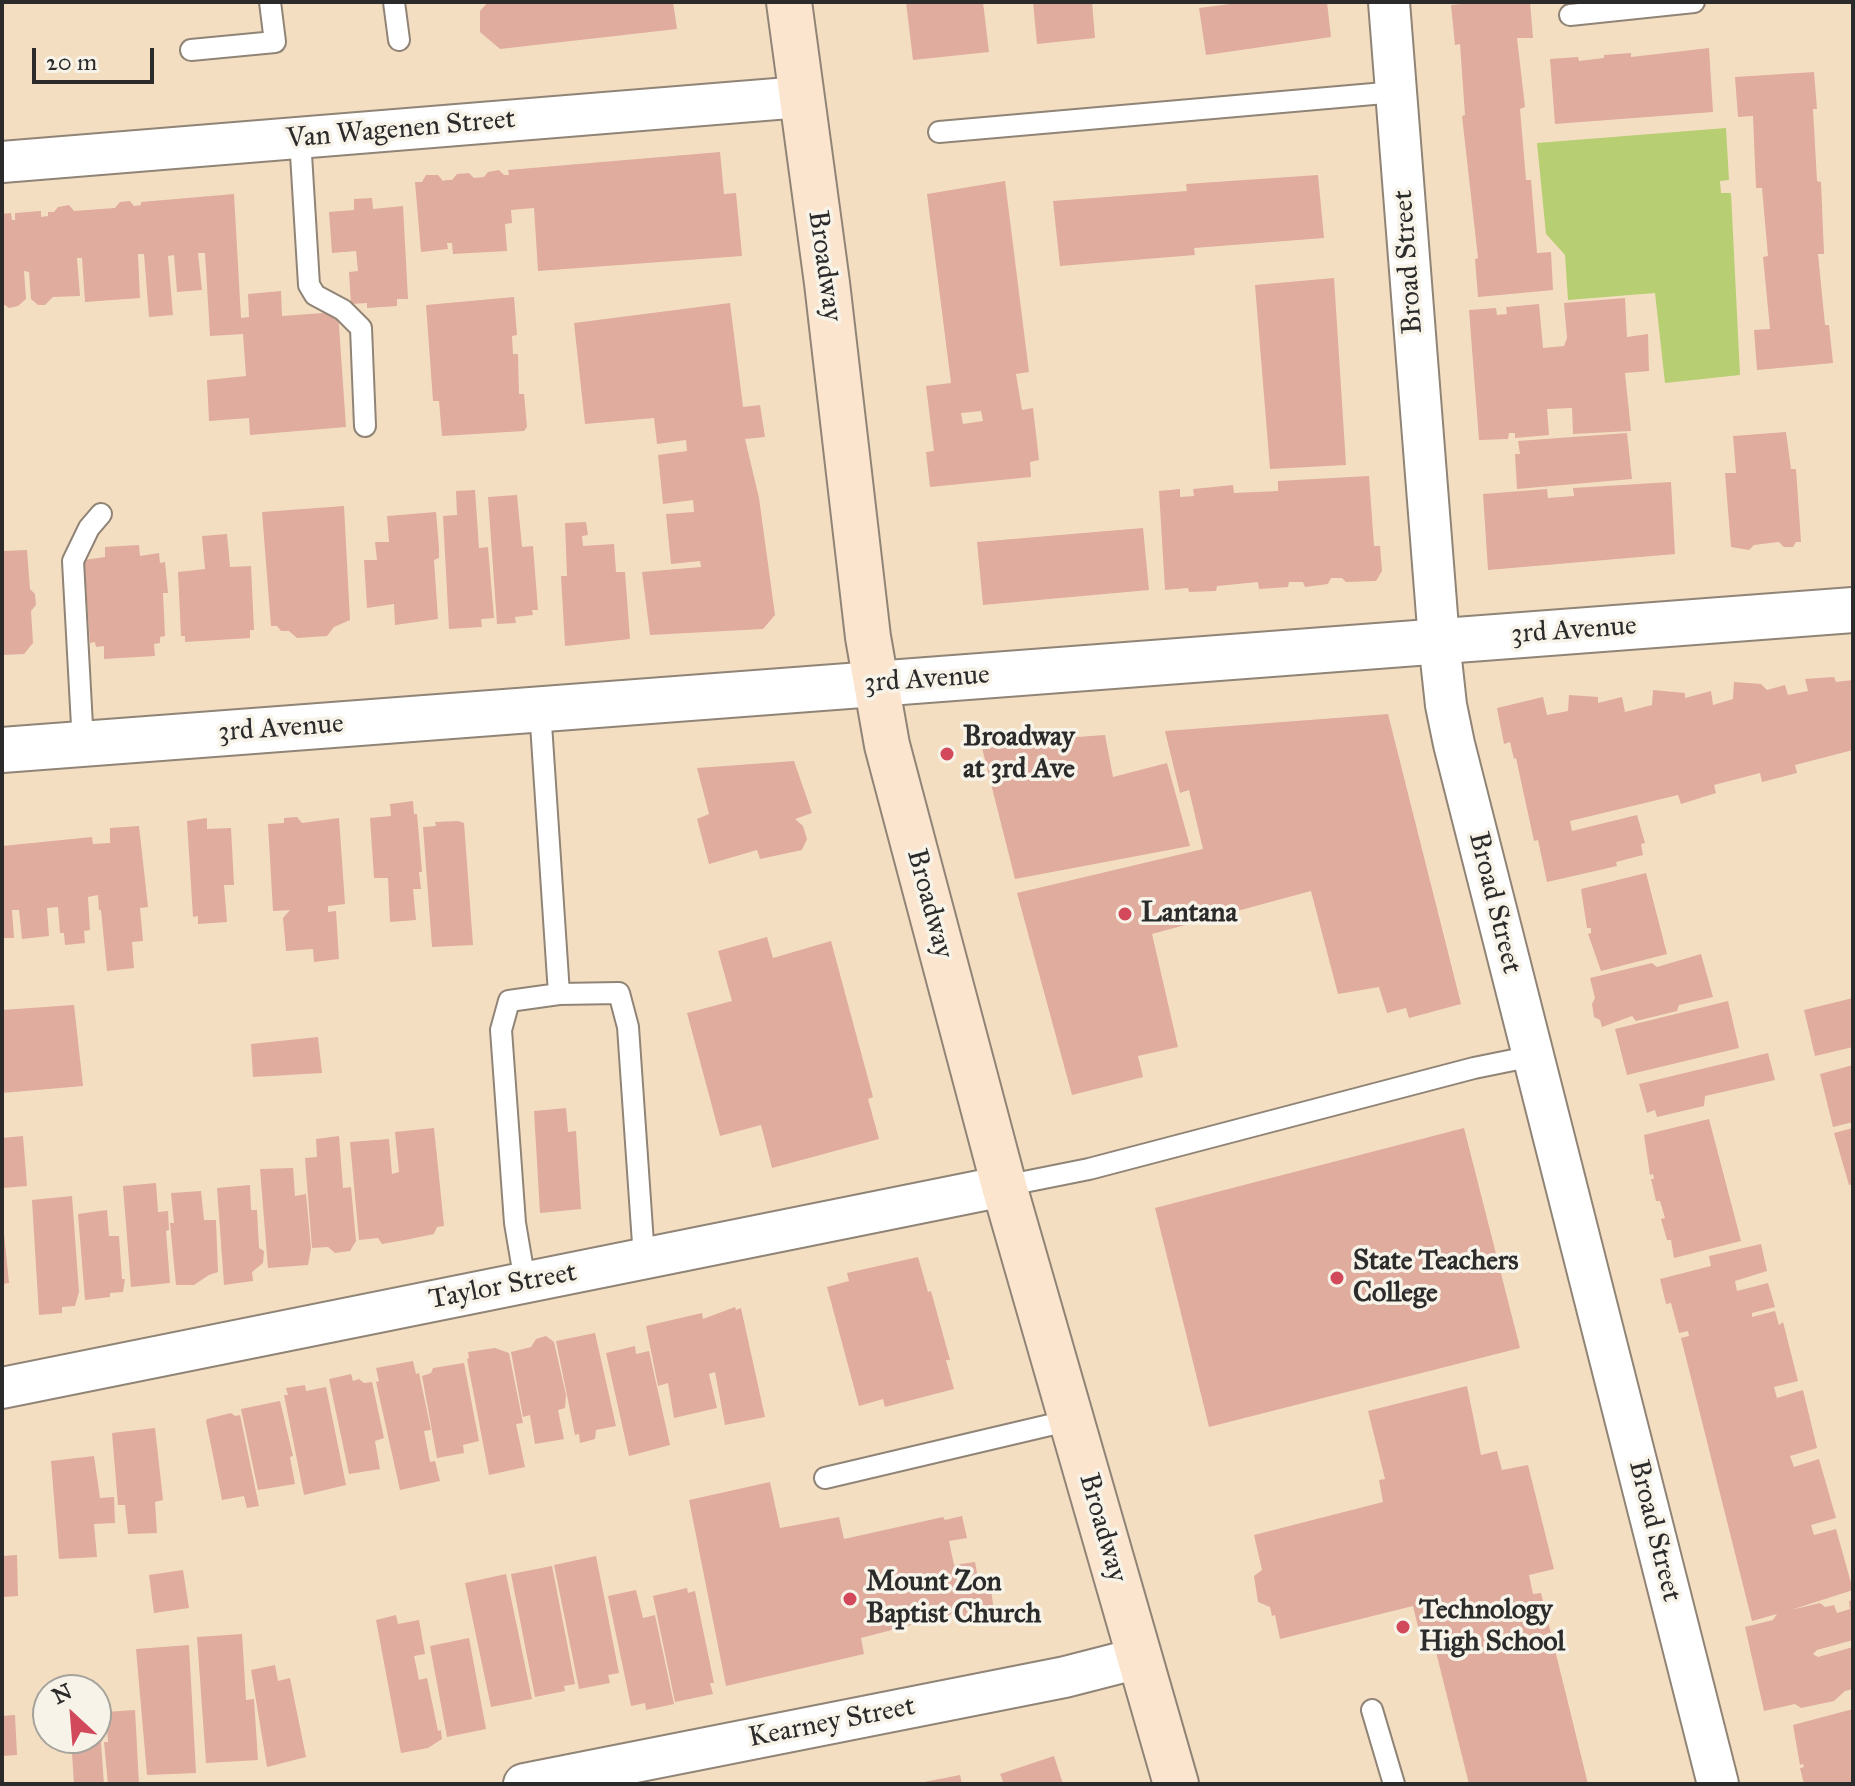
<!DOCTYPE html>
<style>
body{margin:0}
#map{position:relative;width:1855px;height:1786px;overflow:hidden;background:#f4dec2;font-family:"IM FELL Great Primer",serif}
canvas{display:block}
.frame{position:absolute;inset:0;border:4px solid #2b2b2b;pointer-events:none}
.north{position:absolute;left:32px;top:1674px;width:80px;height:80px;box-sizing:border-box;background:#f7f3e8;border:2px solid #a5a39c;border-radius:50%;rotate:334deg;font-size:22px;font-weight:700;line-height:32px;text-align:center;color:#2b2b2b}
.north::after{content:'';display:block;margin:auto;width:28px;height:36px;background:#d1495b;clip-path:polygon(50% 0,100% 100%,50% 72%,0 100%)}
.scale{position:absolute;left:32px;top:48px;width:122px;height:36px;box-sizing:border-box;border:4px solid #2b2b2b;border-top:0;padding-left:10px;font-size:24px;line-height:28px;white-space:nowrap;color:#2b2b2b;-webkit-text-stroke:6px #f7f3e8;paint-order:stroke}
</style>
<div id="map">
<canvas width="1855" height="1786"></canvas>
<div class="frame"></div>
<div class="north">N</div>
<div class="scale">20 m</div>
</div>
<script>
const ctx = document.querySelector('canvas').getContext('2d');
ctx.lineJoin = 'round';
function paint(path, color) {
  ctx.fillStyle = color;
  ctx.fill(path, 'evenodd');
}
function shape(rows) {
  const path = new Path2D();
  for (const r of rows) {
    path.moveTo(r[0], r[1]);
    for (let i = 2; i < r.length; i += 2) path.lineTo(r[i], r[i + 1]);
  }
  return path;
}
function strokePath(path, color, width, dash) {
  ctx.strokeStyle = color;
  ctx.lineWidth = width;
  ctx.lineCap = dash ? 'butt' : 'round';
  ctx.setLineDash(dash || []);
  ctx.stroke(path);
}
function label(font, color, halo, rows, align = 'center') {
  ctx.font = font + ' "IM FELL Great Primer",serif';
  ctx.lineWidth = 7;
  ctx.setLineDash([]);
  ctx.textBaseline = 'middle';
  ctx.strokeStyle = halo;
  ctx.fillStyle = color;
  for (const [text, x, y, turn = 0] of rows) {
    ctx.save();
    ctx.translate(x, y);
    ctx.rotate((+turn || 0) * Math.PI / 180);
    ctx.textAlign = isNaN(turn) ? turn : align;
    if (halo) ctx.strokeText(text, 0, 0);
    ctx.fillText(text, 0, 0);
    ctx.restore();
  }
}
const green = shape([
 [1726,128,1729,180,1720,181,1721,193,1731,193,1740,375,1665,383,1655,293,1568,300,1565,255,1546,234,1537,143]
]);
const building = shape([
 [488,2,673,2,677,29,500,49,480,32,480,11],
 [906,2,983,2,989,52,913,60],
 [1033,2,1092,2,1095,38,1037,44],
 [1246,2,1327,2,1331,37,1206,55,1199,8],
 [1483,2,1530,2,1533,38,1517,38,1525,107,1520,109,1526,180,1531,180,1537,253,1551,252,1553,290,1478,297,1475,259,1478,258,1462,116,1465,115,1460,44,1455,45,1451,5],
 [1709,48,1713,112,1555,124,1550,59,1578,57,1579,61,1604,58,1604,55,1631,53,1631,57],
 [1814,72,1817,109,1813,109,1817,181,1821,182,1824,254,1818,254,1825,325,1829,325,1833,363,1757,370,1754,330,1770,329,1763,257,1768,256,1762,188,1756,188,1753,116,1738,117,1735,77],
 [720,152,724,194,736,193,742,256,538,271,534,208,511,210,512,223,505,224,507,251,453,254,452,243,447,243,448,249,421,252,415,182,422,182,426,175,438,175,443,181,446,180,452,180,457,174,469,173,474,178,484,177,488,172,499,170,504,175,509,175,508,170],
 [1318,175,1324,238,1194,248,1195,255,1060,266,1053,201,1187,191,1186,184],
 [1005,181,1029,372,1016,374,1022,410,1033,408,1039,460,1030,462,1031,477,930,487,926,452,934,451,926,386,951,383,927,194],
 [981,411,983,421,963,424,961,413],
 [234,194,241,318,249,317,248,294,281,291,282,316,338,312,346,427,250,435,249,418,209,421,207,380,246,376,243,334,210,336,205,253,198,253,202,290,177,292,174,255,168,256,173,315,149,317,144,254,138,254,140,298,85,302,82,258,77,258,80,296,53,297,45,305,38,305,31,299,29,272,24,271,26,299,18,306,9,308,2,303,2,214,11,213,12,220,15,220,15,213,41,211,41,217,48,216,48,212,54,212,58,207,69,205,74,211,115,208,120,202,130,201,134,206,141,205,141,202],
 [372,198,373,209,403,206,408,299,397,299,397,306,367,308,367,303,351,304,349,272,358,271,356,251,332,253,329,212,354,210,354,199],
 [1334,278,1346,465,1270,469,1255,285],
 [514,297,517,335,512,336,513,354,518,354,519,394,524,394,527,427,524,431,442,436,439,401,433,401,426,305],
 [1625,298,1627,337,1648,334,1649,371,1625,373,1631,431,1573,434,1572,408,1547,409,1549,435,1515,438,1515,433,1509,433,1508,439,1479,440,1469,310,1496,308,1497,315,1507,314,1506,307,1539,304,1543,348,1564,346,1567,338,1564,303],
 [730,303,743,407,760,405,765,437,745,439,759,498,775,615,763,629,650,635,642,572,701,567,700,561,671,564,666,514,694,512,693,500,663,504,658,455,687,451,686,440,657,444,654,418,585,424,574,323],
 [1786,432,1791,469,1796,469,1801,542,1796,542,1793,547,1784,547,1779,542,1754,545,1749,550,1731,547,1725,473,1736,473,1733,436],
 [1627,433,1632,479,1517,489,1515,454,1520,454,1518,441],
 [1369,476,1374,546,1380,546,1382,571,1376,581,1346,582,1342,578,1331,578,1328,584,1305,587,1303,582,1289,582,1288,587,1259,589,1258,582,1217,586,1216,591,1189,592,1188,588,1165,590,1159,491,1180,489,1180,497,1194,496,1193,489,1233,485,1234,493,1278,491,1278,481],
 [1671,482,1675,554,1488,570,1483,494,1547,489,1548,498,1574,496,1573,488],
 [475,490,479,548,488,547,494,618,481,619,482,627,449,629,443,516,457,515,456,491],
 [517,495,522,547,533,546,538,610,532,610,533,615,515,617,516,623,497,624,488,497],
 [344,506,350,620,334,627,327,636,297,638,289,631,281,631,277,626,271,626,262,512],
 [436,512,439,549,439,558,434,560,438,619,395,625,394,604,367,608,364,560,377,560,375,542,389,542,387,516],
 [586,522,588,535,582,536,583,546,614,544,616,572,625,572,630,639,565,646,561,576,567,576,565,523],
 [1143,528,1149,590,983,605,977,542],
 [227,534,230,567,251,566,254,630,250,630,250,638,185,642,185,636,181,636,178,572,205,569,202,536],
 [139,545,140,556,159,553,160,563,165,562,168,593,163,593,165,636,160,637,160,643,154,644,155,656,104,659,104,646,96,647,95,642,90,643,84,560,105,557,105,547],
 [27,550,30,589,35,594,36,605,31,611,33,643,24,654,2,655,2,551],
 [1834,677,1836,682,1853,680,1853,750,1795,765,1797,773,1762,782,1760,773,1714,785,1716,793,1681,804,1678,795,1570,821,1572,831,1637,815,1645,843,1641,844,1643,855,1616,862,1617,866,1547,882,1538,840,1534,841,1516,758,1514,759,1510,742,1504,744,1497,708,1543,697,1547,715,1568,711,1569,695,1598,697,1598,703,1622,697,1625,712,1652,705,1653,690,1685,693,1685,698,1711,691,1713,705,1733,699,1734,682,1761,684,1767,690,1785,685,1788,695,1808,691,1805,679],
 [1388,714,1461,1004,1409,1018,1406,1008,1387,1013,1379,987,1338,994,1311,891,1152,934,1178,1047,1138,1056,1143,1077,1072,1095,1017,893,1203,849,1189,790,1180,793,1165,731],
 [1105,735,1113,777,1167,763,1190,846,1015,879,981,744],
 [794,761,812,813,795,819,803,826,807,839,802,850,760,859,757,850,709,864,697,819,709,814,697,768],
 [413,801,414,814,417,814,422,872,419,872,421,889,413,889,416,920,390,922,388,878,374,878,370,818,391,816,390,804],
 [297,817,302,823,339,818,345,904,328,906,328,912,336,911,339,959,314,962,313,949,286,951,283,918,290,910,273,911,268,824,284,823,284,818],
 [207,818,207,829,231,828,234,885,224,885,227,922,198,924,198,916,193,917,187,821],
 [458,821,464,823,473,945,432,947,423,827,436,826,435,822],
 [139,826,148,907,140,908,143,941,132,942,134,968,107,971,101,910,99,910,98,895,88,897,90,930,84,931,85,943,65,945,64,933,60,933,58,907,47,908,49,936,22,939,19,910,12,910,14,938,2,938,2,846,92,837,93,844,110,843,110,828],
 [1646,873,1667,954,1601,971,1588,934,1591,933,1591,928,1587,928,1581,889],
 [767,937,773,958,831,941,873,1097,868,1099,879,1139,772,1168,761,1125,720,1136,687,1013,732,1001,718,951],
 [1701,954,1713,997,1679,1005,1677,1011,1636,1021,1632,1016,1602,1027,1600,1020,1594,1017,1592,1004,1595,998,1590,978,1652,963,1657,967],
 [1853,998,1853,1047,1815,1056,1804,1010],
 [1728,1001,1739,1048,1627,1075,1615,1029],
 [74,1005,83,1086,2,1093,2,1010],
 [318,1037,322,1073,253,1077,251,1044],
 [1768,1053,1775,1080,1705,1096,1704,1106,1657,1117,1655,1110,1647,1113,1639,1084],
 [1853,1065,1853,1122,1833,1127,1820,1074],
 [566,1108,568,1132,576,1131,581,1209,540,1213,534,1111],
 [1709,1119,1741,1241,1674,1258,1671,1240,1667,1240,1661,1219,1665,1218,1660,1201,1656,1201,1651,1179,1654,1179,1653,1174,1650,1175,1644,1135],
 [434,1128,444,1226,437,1227,434,1234,405,1240,382,1244,378,1238,359,1240,350,1142,389,1139,392,1174,399,1172,395,1132],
 [1464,1128,1520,1348,1209,1427,1155,1208],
 [1853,1128,1853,1184,1849,1185,1834,1133],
 [23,1136,27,1186,2,1188,2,1138],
 [339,1136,343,1188,351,1187,356,1241,350,1251,335,1253,328,1247,312,1248,305,1158,317,1157,316,1139],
 [293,1168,295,1196,306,1194,311,1248,308,1265,268,1268,260,1169],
 [156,1183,158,1212,168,1211,169,1230,166,1231,170,1283,131,1287,123,1186],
 [250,1185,251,1210,257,1210,259,1248,264,1251,263,1263,252,1272,253,1281,224,1285,217,1188],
 [201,1191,204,1220,216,1220,218,1272,209,1275,194,1285,176,1285,170,1223,174,1223,171,1193],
 [72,1196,79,1292,75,1306,62,1307,62,1313,39,1315,32,1200],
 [107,1210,109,1236,119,1236,122,1279,125,1279,123,1292,110,1293,110,1297,85,1300,78,1214],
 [2,1233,4,1233,9,1283,2,1284],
 [1761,1244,1767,1271,1735,1281,1737,1291,1768,1283,1775,1307,1752,1313,1752,1317,1775,1311,1779,1325,1783,1322,1798,1381,1774,1387,1777,1398,1803,1390,1817,1448,1790,1456,1794,1467,1819,1459,1836,1518,1811,1525,1814,1535,1836,1529,1853,1590,1791,1610,1820,1603,1825,1607,1834,1605,1837,1613,1850,1609,1849,1601,1853,1600,1853,1640,1817,1650,1813,1654,1818,1657,1853,1647,1853,1689,1845,1691,1834,1701,1801,1708,1795,1704,1764,1711,1745,1627,1773,1620,1777,1614,1752,1621,1681,1338,1689,1336,1688,1331,1679,1333,1671,1303,1666,1304,1660,1279,1711,1266,1709,1256],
 [918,1257,928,1292,931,1291,950,1360,946,1360,954,1389,885,1407,883,1399,859,1406,827,1287,849,1281,847,1273],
 [735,1307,736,1310,741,1308,765,1417,725,1425,715,1372,709,1374,717,1408,674,1418,668,1383,658,1386,646,1326,702,1313,703,1319],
 [595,1333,616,1426,596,1430,595,1439,580,1443,579,1434,575,1435,556,1341],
 [546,1336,554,1342,566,1395,565,1408,558,1410,564,1439,535,1444,530,1415,523,1417,511,1352,531,1347,536,1339],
 [635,1346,636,1354,649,1351,670,1445,629,1456,606,1353],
 [495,1348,509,1353,523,1423,516,1424,525,1467,489,1475,467,1359,469,1358,468,1352],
 [413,1361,416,1374,419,1373,431,1430,424,1431,430,1462,435,1461,440,1481,400,1490,376,1382,379,1381,376,1368],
 [464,1363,479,1441,463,1445,464,1453,437,1458,422,1376,431,1373,433,1368],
 [351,1374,353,1381,359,1379,364,1383,372,1382,384,1438,375,1441,380,1469,349,1474,329,1379],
 [305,1385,306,1391,326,1387,346,1485,304,1495,284,1395,288,1395,286,1388],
 [1467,1386,1481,1455,1497,1451,1502,1470,1528,1465,1554,1569,1529,1575,1533,1594,1541,1593,1588,1784,1469,1784,1430,1628,1419,1631,1413,1606,1280,1639,1275,1615,1272,1616,1270,1607,1258,1602,1254,1576,1262,1570,1254,1535,1383,1502,1379,1480,1385,1479,1368,1411],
 [280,1401,293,1456,290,1457,295,1484,258,1490,241,1409],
 [231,1413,235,1416,240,1415,259,1506,247,1508,244,1496,222,1500,206,1421,207,1419],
 [155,1428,163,1500,155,1502,157,1533,128,1534,125,1505,118,1505,112,1433],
 [94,1456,100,1498,114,1497,115,1523,94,1524,97,1557,59,1559,51,1461],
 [770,1482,780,1528,839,1517,844,1539,943,1517,945,1520,962,1516,967,1538,949,1541,954,1565,975,1562,979,1584,990,1583,995,1618,960,1625,957,1613,861,1638,864,1654,726,1686,689,1500],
 [17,1555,18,1596,2,1597,2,1556],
 [596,1556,619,1673,608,1675,610,1683,579,1689,554,1565],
 [552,1566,575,1684,564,1686,565,1691,535,1697,511,1574],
 [183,1570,189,1608,154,1613,149,1575],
 [506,1574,532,1699,491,1707,465,1583],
 [687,1588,688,1593,695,1591,714,1683,710,1683,713,1694,675,1702,653,1596],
 [636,1590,643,1618,655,1615,674,1704,646,1710,645,1703,631,1706,608,1596],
 [396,1615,398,1624,419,1620,425,1654,414,1656,419,1680,427,1678,438,1731,441,1730,442,1739,428,1748,401,1753,376,1620],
 [242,1634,246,1700,254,1699,258,1760,206,1763,197,1637],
 [469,1638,486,1729,447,1737,430,1646],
 [189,1645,196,1773,147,1775,136,1649],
 [275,1665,278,1681,290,1678,306,1757,267,1767,251,1670],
 [1853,1709,1853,1784,1804,1784,1800,1768,1804,1767,1803,1764,1800,1765,1793,1725],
 [135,1710,139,1784,108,1784,104,1742,108,1742,106,1712],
 [15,1715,17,1755,2,1756,2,1716],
 [96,1716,99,1716,104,1784,74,1784,71,1738,96,1738],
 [1054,1756,1063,1784,1004,1784,1000,1774],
 [960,1775,962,1784,919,1784,919,1783]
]);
const service = shape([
 [394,2,399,40],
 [1570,15,1694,2],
 [191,50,275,42,270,2],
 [939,132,1396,92],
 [300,138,309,285,315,295,343,310,361,328,365,426],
 [540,709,559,994,619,993,628,1027,644,1258],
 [83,744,73,561,89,528,101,514],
 [1004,1186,1089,1169,1474,1068,1533,1056],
 [525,1282,515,1223,501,1030,509,1001,559,994],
 [825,1478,1071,1420],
 [1372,1710,1394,1784]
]);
const minor = shape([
 [1389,2,1439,641,1446,705,1454,744,1718,1784],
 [2,162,801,97],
 [2,1388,1004,1186],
 [524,1784,1065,1677,1139,1658]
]);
const tertiary = shape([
 [2,750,1853,610]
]);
const secondary = shape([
 [789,2,827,283,868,637,887,745,1004,1186,1176,1784]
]);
const markers = [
 [947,754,8,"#d1495b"],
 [1125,914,8,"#d1495b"],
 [1337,1278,8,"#d1495b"],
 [850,1599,8,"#d1495b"],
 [1403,1627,8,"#d1495b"]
];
const streetNames = [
 ["Van Wagenen Street",401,130,-5],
 ["Broad Street",1409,262,-94],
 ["Broadway",824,266,82],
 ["3rd Avenue",1574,631,-4],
 ["3rd Avenue",927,680,-4],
 ["3rd Avenue",281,729,-4],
 ["Broad Street",1494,903,76],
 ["Broadway",929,904,75],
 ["Taylor Street",503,1287,-11],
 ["Broadway",1102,1528,74],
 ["Broad Street",1654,1531,76],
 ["Kearney Street",832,1723,-11]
];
const poiNames = [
 ["Broadway",963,738],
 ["at 3rd Ave",963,770],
 ["Lantana",1141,914],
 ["State Teachers",1353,1262],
 ["College",1353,1294],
 ["Mount Zon",866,1583],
 ["Baptist Church",866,1615],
 ["Technology",1419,1611],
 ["High School",1419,1643]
];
paint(green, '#b7ce73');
paint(building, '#dfac9e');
strokePath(service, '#908476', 24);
strokePath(minor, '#908476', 44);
strokePath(tertiary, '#908476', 48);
strokePath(secondary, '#908476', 48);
strokePath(service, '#fff', 20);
strokePath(minor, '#fff', 40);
strokePath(tertiary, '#fff', 44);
strokePath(secondary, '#fbe5cf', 44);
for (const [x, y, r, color] of markers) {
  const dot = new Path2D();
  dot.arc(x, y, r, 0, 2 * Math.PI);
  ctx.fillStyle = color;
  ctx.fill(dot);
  strokePath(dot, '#f7f3e8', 3);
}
label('28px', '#2b2b2b', '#f7f3e8', streetNames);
label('bold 28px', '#2b2b2b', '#f7f3e8', poiNames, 'left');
</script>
